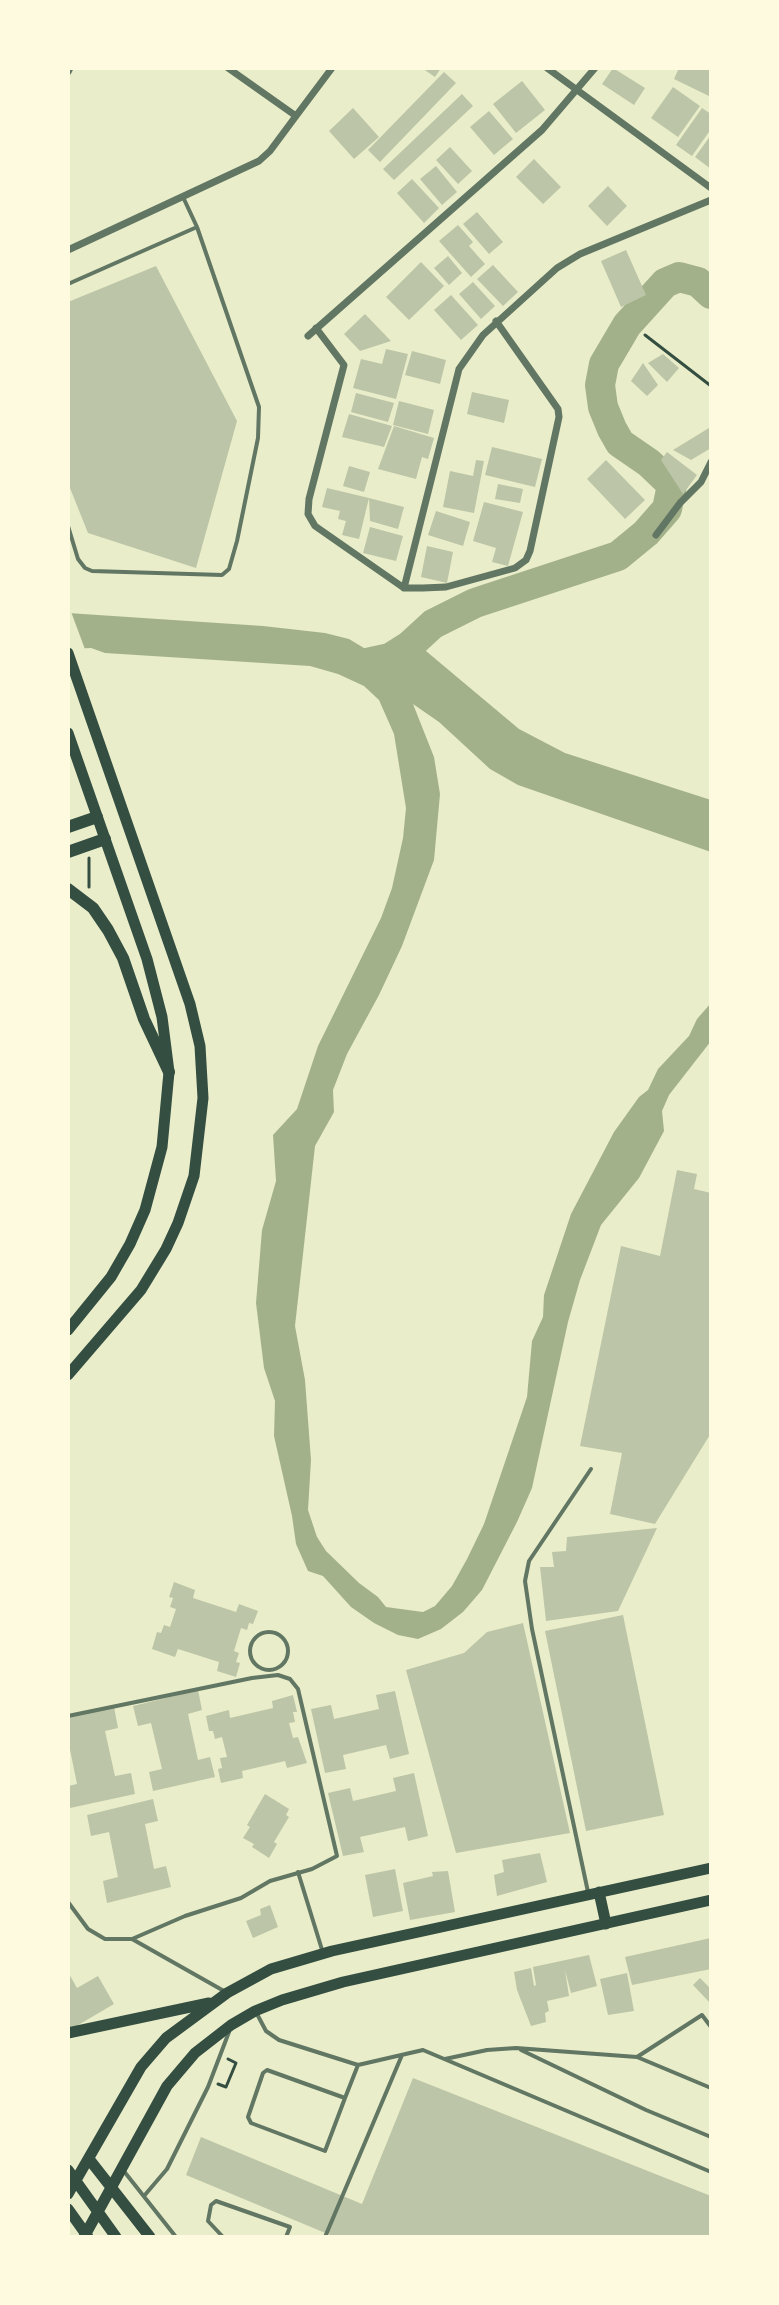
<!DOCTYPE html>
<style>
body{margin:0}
#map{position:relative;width:779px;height:2305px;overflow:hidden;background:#e9edc9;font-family:"Nunito Sans",sans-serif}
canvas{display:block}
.frame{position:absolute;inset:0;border:70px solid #fefae0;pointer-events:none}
</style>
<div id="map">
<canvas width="779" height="2305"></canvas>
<div class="frame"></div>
</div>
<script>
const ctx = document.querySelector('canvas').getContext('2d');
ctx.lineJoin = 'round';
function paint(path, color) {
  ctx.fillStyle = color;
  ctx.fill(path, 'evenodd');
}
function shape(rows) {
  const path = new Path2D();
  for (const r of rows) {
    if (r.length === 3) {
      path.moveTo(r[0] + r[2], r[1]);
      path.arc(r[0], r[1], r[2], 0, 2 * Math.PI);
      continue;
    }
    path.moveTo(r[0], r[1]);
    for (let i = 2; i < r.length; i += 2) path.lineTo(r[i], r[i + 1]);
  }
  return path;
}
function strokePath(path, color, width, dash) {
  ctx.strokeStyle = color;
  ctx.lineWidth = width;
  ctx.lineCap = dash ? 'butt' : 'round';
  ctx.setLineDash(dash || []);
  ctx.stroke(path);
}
const water = shape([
 [68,613,263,626,325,633,349,639,374,654,426,651,519,729,565,753,711,800,711,852,518,785,490,769,439,722,413,704,434,757,440,794,434,860,402,946,379,995,347,1054,333,1090,334,1112,315,1146,295,1326,305,1380,311,1460,308,1510,317,1537,326,1551,359,1583,378,1597,386,1607,423,1612,435,1606,452,1586,467,1559,484,1524,527,1397,532,1341,543,1317,544,1295,571,1214,614,1132,639,1097,648,1090,658,1069,689,1036,697,1019,711,1003,711,1041,669,1095,662,1111,664,1131,639,1178,601,1225,580,1280,568,1322,532,1488,517,1522,482,1590,463,1612,441,1629,418,1639,398,1635,374,1623,351,1607,323,1576,308,1571,296,1544,292,1516,274,1436,275,1401,264,1368,256,1303,262,1230,276,1181,273,1135,297,1109,318,1046,381,918,392,888,403,838,406,808,394,734,379,700,364,686,338,674,310,666,105,653,91,648,68,649]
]);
const pier = shape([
 [68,609,70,609,86,652,68,653]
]);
const river = shape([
 [367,663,390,658,409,646,433,624,475,603,618,556,646,533,667,509,672,485,649,463,620,443,612,429,603,407,600,385,604,364,627,325,665,283,679,277,698,282,711,294]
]);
const building = shape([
 [422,68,441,68,435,77],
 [613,68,645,88,634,105,602,84],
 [679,68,711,68,711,97,674,79],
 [444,72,456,83,380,162,368,150],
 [522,81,545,110,516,133,493,104],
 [673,87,700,106,678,137,651,118],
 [462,94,473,106,394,180,383,169],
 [353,108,379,137,354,159,329,131],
 [702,108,711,114,711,129,692,156,676,145],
 [489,111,513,139,494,155,470,127],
 [711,135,711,169,695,157],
 [450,147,472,171,458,184,436,160],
 [534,159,561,187,543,204,516,177],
 [436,166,457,192,442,205,420,179],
 [412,179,439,208,424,223,397,193],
 [608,186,627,206,607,226,588,206],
 [477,212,503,242,489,254,463,224],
 [458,225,473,242,469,246,485,264,471,277,439,241],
 [626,250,646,295,621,307,601,261],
 [448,256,462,273,449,285,434,268],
 [421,262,444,286,409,320,386,297],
 [493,265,518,292,503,306,477,279],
 [156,266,237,421,196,568,88,533,68,483,68,302],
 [473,282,495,306,481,319,459,294],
 [451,295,478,325,461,340,434,310],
 [365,314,391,341,360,351,344,334],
 [386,349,408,354,396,399,353,388,361,359,382,364],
 [412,351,446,360,440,384,405,375],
 [663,354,679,368,667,382,648,363],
 [643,363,658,385,647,396,631,381],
 [472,392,509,400,504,423,467,414],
 [356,393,394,403,388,422,351,412],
 [399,401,434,410,428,434,393,425],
 [349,414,392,426,384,447,342,437],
 [394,426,434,438,428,459,422,457,416,479,378,469],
 [709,428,711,448,691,460,673,450],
 [492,447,542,459,535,487,485,475],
 [667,452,697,475,683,494,661,460],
 [476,460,484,461,474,513,443,507,450,471,473,476],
 [606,460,645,500,625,519,587,479],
 [349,466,370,472,364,492,343,486],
 [498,484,523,489,520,503,495,499],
 [327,488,369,498,359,539,342,535,346,521,338,519,340,511,322,507],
 [369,498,404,507,398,529,370,521],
 [484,502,523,512,508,566,492,562,496,548,473,541],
 [436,511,470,522,463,546,428,535],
 [370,527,403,536,396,561,363,553],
 [427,546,453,552,447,583,421,577],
 [677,1170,697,1174,694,1189,711,1193,711,1433,655,1524,610,1514,622,1453,580,1446,621,1246,660,1256],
 [657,1528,618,1611,546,1621,540,1567,554,1567,552,1552,566,1551,567,1537],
 [174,1582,195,1590,193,1598,236,1612,239,1604,258,1611,253,1624,249,1623,247,1630,241,1628,234,1651,239,1653,236,1662,240,1663,236,1677,217,1671,219,1662,178,1649,175,1657,152,1649,157,1632,161,1633,164,1625,170,1627,176,1609,170,1607,173,1598,169,1597],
 [623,1615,664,1815,586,1831,545,1631],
 [523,1623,570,1833,456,1853,406,1670,464,1653,487,1632],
 [198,1690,202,1710,188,1714,198,1760,210,1757,215,1777,153,1791,149,1772,162,1769,151,1723,138,1726,133,1706],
 [395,1691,409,1754,390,1759,386,1745,343,1755,346,1769,325,1773,311,1709,331,1705,334,1719,379,1709,376,1695],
 [293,1695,297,1712,293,1712,295,1722,289,1723,293,1738,298,1737,307,1763,287,1768,285,1761,242,1771,243,1778,221,1783,218,1769,222,1768,220,1758,227,1757,222,1737,215,1739,213,1731,209,1731,206,1716,229,1710,230,1718,273,1708,272,1701],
 [114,1707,118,1728,105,1731,115,1776,131,1773,135,1794,70,1808,68,1786,77,1784,68,1740,68,1717],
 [414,1773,428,1836,408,1841,405,1827,360,1837,364,1852,343,1856,328,1793,350,1788,353,1801,396,1791,393,1778],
 [265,1794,289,1809,286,1815,289,1817,274,1842,277,1844,269,1858,252,1847,254,1844,243,1838,250,1827,247,1825],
 [153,1799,158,1821,145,1824,154,1869,166,1866,171,1887,107,1903,103,1881,118,1877,109,1832,91,1836,87,1815],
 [540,1853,547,1882,497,1896,494,1875,504,1872,502,1860],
 [395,1869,403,1911,373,1917,365,1875],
 [448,1871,455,1912,410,1920,403,1883,433,1876,432,1872],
 [270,1905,278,1927,253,1938,246,1921,261,1915,260,1909],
 [711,1938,711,1969,632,1985,625,1957],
 [589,1955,597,1986,571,1993,565,1970,569,1996,547,2001,549,2011,545,2013,546,2022,531,2026,517,1990,514,1972,531,1968,534,1986,536,1985,533,1967],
 [68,1972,77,1988,98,1976,114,2004,68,2031],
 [627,1973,634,2011,608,2015,600,1979],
 [700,1978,711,1989,711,2004,693,1985],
 [413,2078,711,2196,711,2237,335,2237,186,2175,201,2137,362,2204]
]);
const path = shape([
 [645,335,711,386],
 [89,858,89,887],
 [218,2084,226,2087,236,2063,228,2059]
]);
const service = shape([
 [68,284,197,227],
 [68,526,78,559,85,568,92,571,222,575,229,569,237,541,258,438,259,407,197,227,183,197],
 [269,1651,19],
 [68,1716,252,1678,278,1675,290,1679,298,1689,337,1856,312,1869,270,1881,241,1898,185,1916,132,1939,105,1939,88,1929,68,1902],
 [298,1872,323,1953],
 [588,1892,532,1629,525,1581,529,1561,591,1469],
 [132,1939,224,1991],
 [257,2014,266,2031,279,2040,358,2065,423,2050,711,2172],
 [521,2050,646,2110,711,2137],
 [637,2057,711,2088],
 [445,2059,487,2050,516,2048,637,2057,702,2015,711,2027],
 [345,2098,267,2070,263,2073,248,2117,251,2123,325,2151,345,2098,358,2065],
 [123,2170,176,2237],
 [144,2196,167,2169,208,2087,229,2032],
 [223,2237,208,2221,211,2205,216,2201,290,2227,286,2237],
 [325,2237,402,2055]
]);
const minor = shape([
 [547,68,711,188],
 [68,72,70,68],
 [296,116,332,68],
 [68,250,259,161,270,151,296,116,228,68],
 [316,328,344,365,309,499,308,514,315,526,404,588,423,588,446,587,515,568,526,560,530,551,559,417,558,409,496,321],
 [308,336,542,130,595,68],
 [656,535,680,503,701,482,711,462],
 [404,588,459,369,483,335,557,268,580,254,711,200]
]);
const primary = shape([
 [68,653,190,1004,200,1046,203,1098,194,1176,178,1223,166,1249,141,1290,68,1375],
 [68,733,147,959,162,1017,169,1072,162,1147,145,1210,130,1244,111,1277,68,1330],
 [599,1892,606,1924],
 [68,2033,209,2003],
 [89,2159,150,2237],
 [68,2170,116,2237],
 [68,2194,141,2067,166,2038,227,1993,271,1969,332,1951,711,1868],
 [68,2209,88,2237],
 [84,2237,167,2086,195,2053,231,2025,255,2011,282,2000,343,1982,711,1900]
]);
const motorway = shape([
 [68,827,97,817],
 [68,852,105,839],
 [68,889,93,908,108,930,123,958,144,1019,169,1072]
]);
paint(water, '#a3b18a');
paint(pier, '#e9edc9');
strokePath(river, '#a3b18a', 30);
paint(building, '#bcc5a7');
strokePath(path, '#344e41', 3);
strokePath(service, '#617663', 4);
strokePath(minor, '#617663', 7);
strokePath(primary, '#344e41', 11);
strokePath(motorway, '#344e41', 12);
</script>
